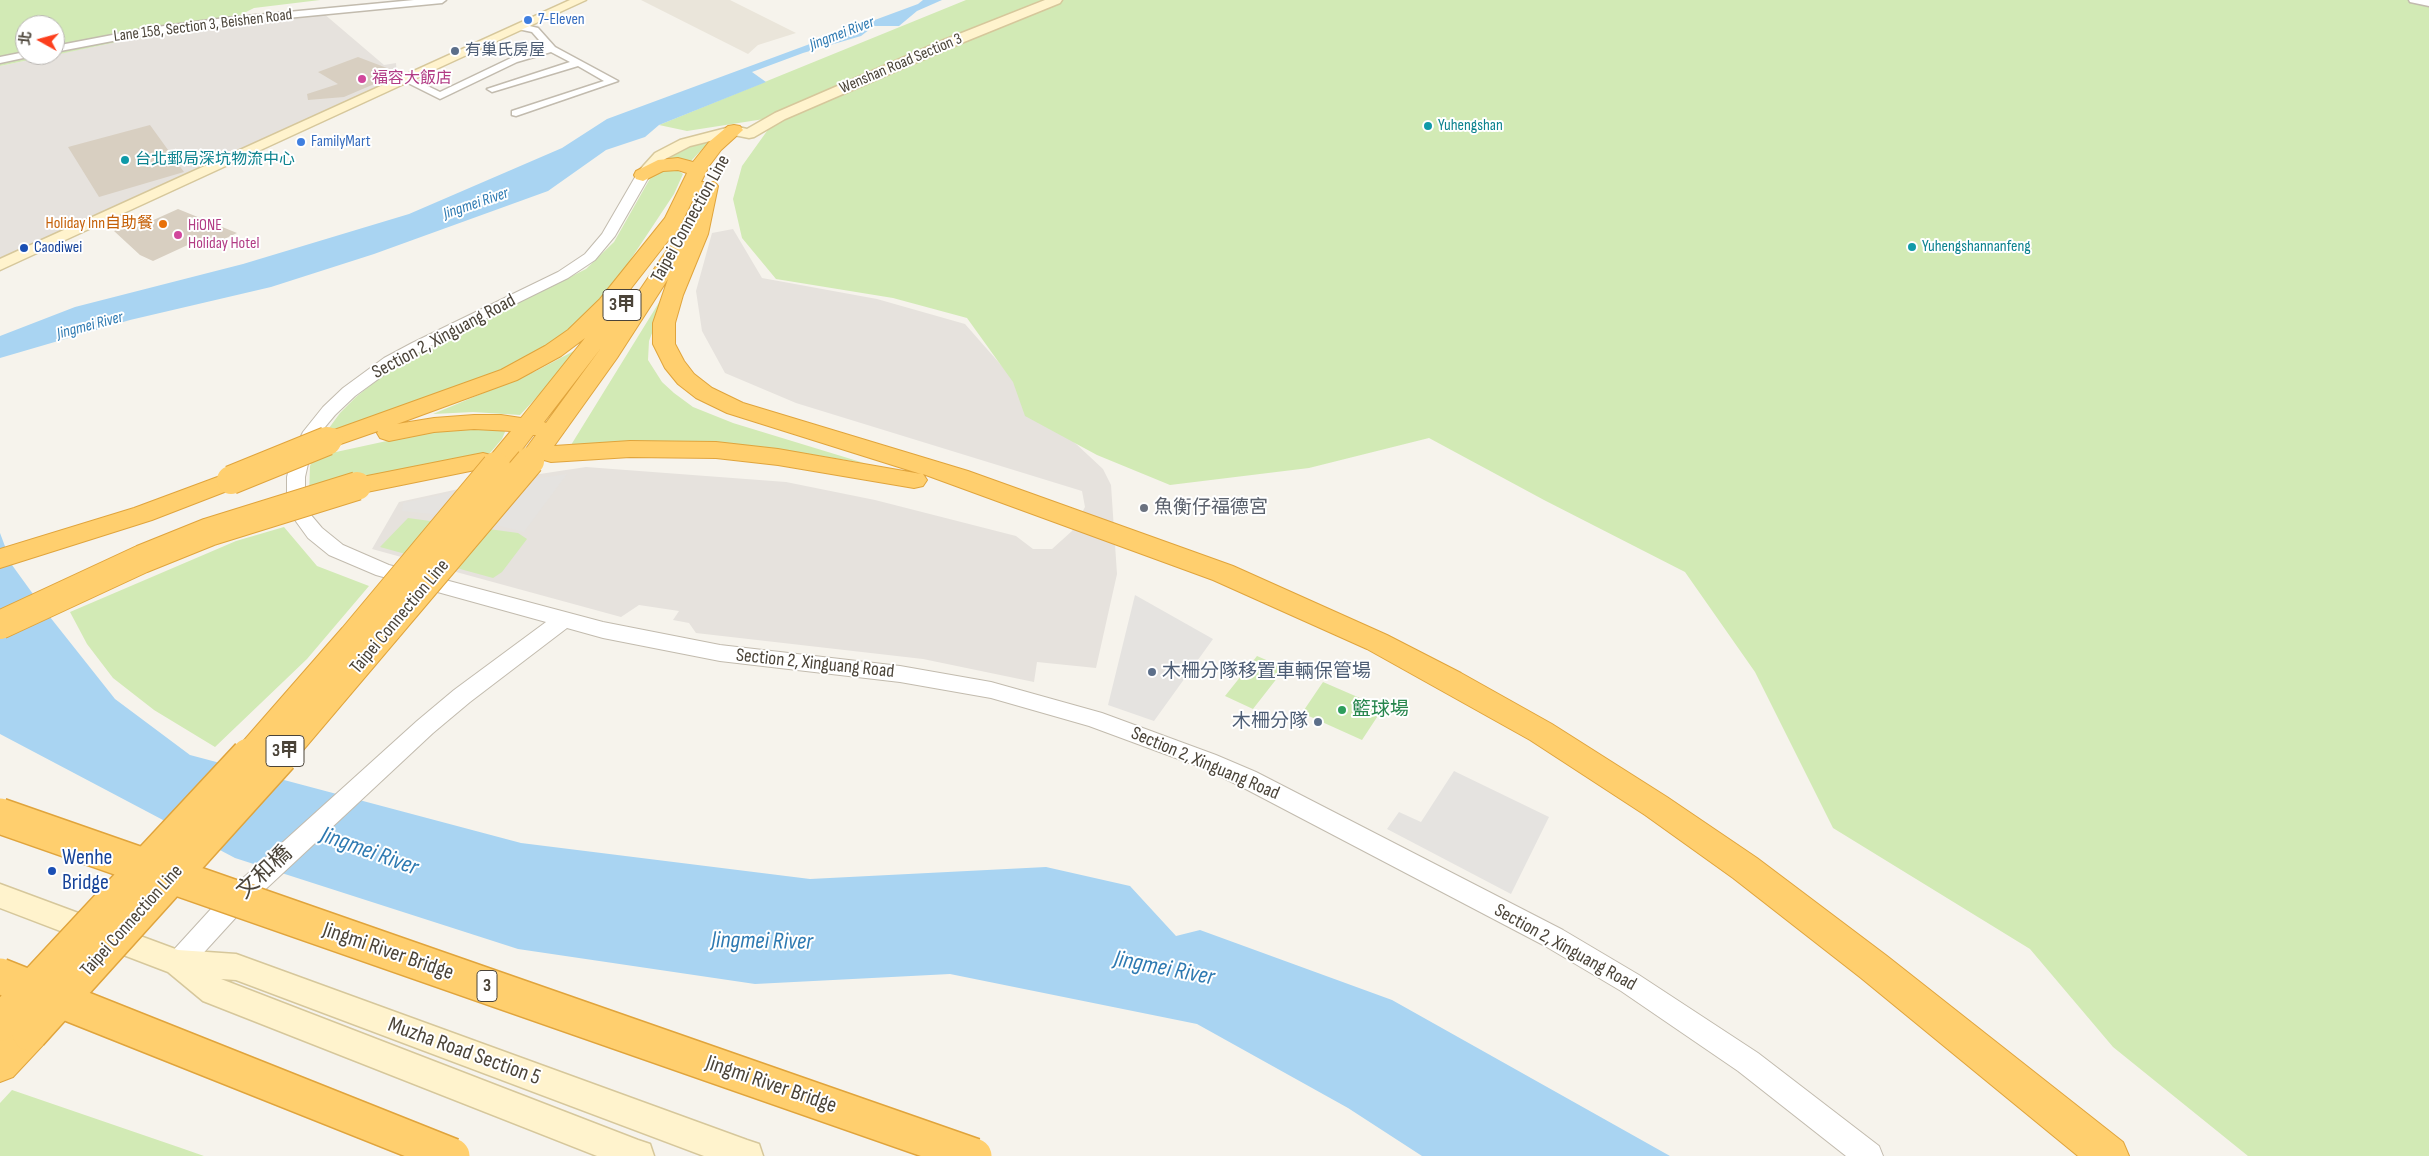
<!DOCTYPE html>
<meta charset="utf-8">
<style>
body{margin:0}
#map{position:relative;width:2429px;height:1156px;overflow:hidden;background:#f6f3ec;font-family:"Sofia Sans Condensed","Noto Sans TC",sans-serif}
canvas{display:block}
.north{position:absolute;left:15px;top:15px;width:50px;height:50px;box-sizing:border-box;background:#fff;border:1px solid #b7b4b0;border-radius:50%;rotate:277deg;font-size:14px;font-weight:700;line-height:20px;text-align:center;color:#4b4439}
.north::after{content:'';display:block;margin:auto;width:18px;height:22px;background:#fc3f1d;clip-path:polygon(50% 0,100% 100%,50% 72%,0 100%)}
</style>
<div id="map">
<canvas width="2429" height="1156"></canvas>
<div class="north">北</div>
</div>
<script>
const ctx = document.querySelector('canvas').getContext('2d');
ctx.lineJoin = 'round';
function paint(path, color) {
  ctx.fillStyle = color;
  ctx.fill(path, 'evenodd');
}
function shape(rows) {
  const path = new Path2D();
  for (const r of rows) {
    path.moveTo(r[0], r[1]);
    for (let i = 2; i < r.length; i += 2) path.lineTo(r[i], r[i + 1]);
  }
  return path;
}
function strokePath(path, color, width, dash) {
  ctx.strokeStyle = color;
  ctx.lineWidth = width;
  ctx.lineCap = dash ? 'butt' : 'round';
  ctx.setLineDash(dash || []);
  ctx.stroke(path);
}
function label(font, color, halo, rows, align = 'center') {
  ctx.font = font + ' "Sofia Sans Condensed","Noto Sans TC",sans-serif';
  ctx.lineWidth = 4;
  ctx.setLineDash([]);
  ctx.textBaseline = 'middle';
  ctx.strokeStyle = halo;
  ctx.fillStyle = color;
  for (const [text, x, y, turn = 0] of rows) {
    ctx.save();
    ctx.translate(x, y);
    ctx.rotate((+turn || 0) * Math.PI / 180);
    ctx.textAlign = isNaN(turn) ? turn : align;
    if (halo) ctx.strokeText(text, 0, 0);
    ctx.fillText(text, 0, 0);
    ctx.restore();
  }
}
const residential = shape([
 [641,0,730,0,796,33,758,45,748,54]
]);
const industrial = shape([
 [323,13,384,65,396,63,397,76,401,80,0,258,0,66,160,33,224,23],
 [733,229,762,278,877,299,965,324,1045,415,1103,469,1111,485,1117,574,1096,668,1037,662,1034,682,923,659,696,633,689,623,673,620,679,611,639,605,621,617,372,549,399,502,500,480,586,467,786,482,875,500,1016,536,1033,549,1052,549,1072,531,1085,507,1082,491,796,403,725,373,702,331,696,291,712,233]
]);
const green = shape([
 [0,0,320,0,254,8,224,23,160,33,55,55,55,25,25,25,25,55,53,55,0,66],
 [966,0,2429,0,2429,1156,2248,1156,2113,1047,2030,949,1833,828,1755,672,1685,572,1544,500,1429,438,1309,468,1170,485,1097,455,1025,416,1013,382,967,318,893,298,776,279,742,238,733,199,742,166,777,117,687,131,659,125],
 [705,141,708,143,691,161,664,160,687,147],
 [676,169,683,174,674,194,609,292,598,305,558,339,512,366,332,433,336,452,419,434,459,429,504,430,505,432,502,439,490,453,437,462,309,495,310,466,321,439,340,413,356,397,382,376,419,353,586,269,614,242,652,175,660,171],
 [663,296,659,315,649,341,648,360,662,382,674,393,693,407,733,423,864,463,790,451,571,445],
 [587,344,520,415,473,412,433,414,536,371],
 [408,518,518,533,527,539,502,572,493,578,380,547],
 [284,527,317,566,369,586,307,659,215,747,154,710,113,678,87,644,70,612,236,541],
 [1257,656,1285,668,1253,709,1225,696],
 [1323,682,1383,708,1362,740,1302,713],
 [12,1090,184,1149,204,1156,0,1156,0,1103]
]);
const parking = shape([
 [567,474,524,532,470,518,402,511,403,503,467,489],
 [1135,595,1213,639,1154,721,1108,705],
 [1454,771,1549,817,1511,894,1387,829,1399,812,1421,822]
]);
const water = shape([
 [923,0,942,0,917,11,899,26,874,26,861,36,803,53,752,72,766,82,659,125,645,137,606,150,548,191,374,254,271,287,130,320,0,358,0,336,75,307,243,264,409,214,562,148,607,119,918,4],
 [0,533,12,565,46,612,115,699,190,755,521,843,810,879,1046,867,1130,886,1176,936,1200,930,1392,1000,1670,1156,1422,1156,1348,1108,1197,1024,950,974,755,984,518,949,235,858,0,734]
]);
const building = shape([
 [358,57,400,73,344,97,308,100,307,94,338,84,318,72],
 [150,125,184,172,99,197,68,147],
 [178,209,237,233,218,242,205,237,153,261,140,255,114,231,129,224,138,227]
]);
const minor = shape([
 [414,0,446,0,442,3,225,24,149,34,55,52,55,46,149,28,225,18,414,0],
 [2409,0,2429,0,2429,6,2410,2,2409,0],
 [521,24,538,28,555,47,618,81,516,116,512,115,512,111,604,81,578,66,492,92,487,89,570,62,551,52,517,62,440,99,402,80,403,78,411,78,440,92,511,58,546,48,532,32,518,29,516,27,521,24],
 [25,52,25,55,30,55,28,57,0,63,0,57,25,52]
]);
const tertiary = shape([
 [643,171,650,175,615,236,595,260,568,278,424,349,396,366,355,396,335,415,320,433,310,455,305,477,305,497,311,515,322,528,343,545,389,565,603,622,720,645,900,666,991,682,1102,713,1216,755,1256,772,1563,930,1639,975,1758,1053,1879,1146,1883,1156,1846,1156,1738,1071,1621,991,1545,946,1240,786,1200,767,1089,726,991,698,900,682,720,661,603,638,567,628,470,702,433,733,239,914,187,971,178,975,169,971,165,963,169,955,221,898,417,721,454,690,546,622,376,575,329,555,308,538,295,520,287,497,287,477,292,455,303,432,323,407,343,388,384,358,412,343,558,272,585,254,602,234,638,172,643,171]
]);
const secondary = shape([
 [570,0,586,0,0,270,0,259,570,0],
 [1045,0,1062,0,1060,3,954,46,785,119,754,137,749,138,734,135,690,146,665,159,648,178,643,180,635,175,655,153,680,140,734,126,747,129,775,113,944,40,1045,0],
 [0,884,178,950,236,954,747,1140,759,1144,763,1156,704,1156,236,980,221,979,638,1140,650,1144,654,1156,597,1156,203,1001,168,972,0,908,0,884]
]);
const motorway = shape([
 [734,125,740,126,743,130,721,150,709,166,701,182,715,182,718,186,708,234,683,295,675,323,675,344,684,361,694,374,712,388,743,403,968,471,1233,566,1387,635,1461,673,1552,724,1667,797,1757,858,1887,956,2123,1142,2129,1156,2078,1156,1861,978,1733,878,1645,815,1530,740,1367,649,1213,580,923,474,927,480,923,486,914,488,778,465,716,458,630,457,551,462,544,460,539,467,530,469,521,467,517,461,536,435,533,435,505,472,496,474,487,472,485,468,357,494,348,492,344,486,348,480,357,478,483,453,491,455,511,431,474,429,434,432,389,441,380,438,377,433,378,431,332,447,323,444,320,439,323,434,501,370,545,346,568,330,600,299,665,218,687,173,678,170,663,171,643,181,636,179,634,175,636,171,658,160,678,158,693,162,709,142,728,126,734,125],
 [697,191,688,234,682,246,676,245,669,247,623,315,614,310,671,237,675,236,697,191],
 [668,279,653,323,653,344,665,368,678,384,696,398,727,413,921,474,778,449,716,442,630,441,554,446,617,358,668,279],
 [585,338,521,418,501,415,474,415,434,418,397,424,517,380,561,356,585,338],
 [601,348,546,423,544,422,601,348],
 [231,472,240,474,244,480,240,486,152,520,0,568,0,549,134,508,231,472],
 [30,1016,43,1021,49,1033,43,1045,13,1077,0,1082,0,1038,17,1021,30,1016]
]);
const motorwayBridgeFar2 = shape([
 [324,442,332,439]
]);
const motorwayBridgeFar1 = shape([
 [231,480,327,441],
 [0,625,142,559,209,532,357,486],
 [248,757,353,637,496,466],
 [279,757,530,461]
]);
const motorwayBridge = shape([
 [0,816,974,1156],
 [0,976,452,1156],
 [0,1023,249,756],
 [30,1033,280,756]
]);
const markers = [
 [528,20,5,"#3f7fe0"],
 [455,51,5,"#5c6f8a"],
 [362,79,5,"#d1479c"],
 [1428,126,5,"#0f9aa8"],
 [301,142,5,"#3f7fe0"],
 [125,160,5,"#0f9aa8"],
 [163,224,5,"#e8710a"],
 [178,235,5,"#d1479c"],
 [1912,247,5,"#0f9aa8"],
 [24,248,5,"#1a4fb4"],
 [1144,508,5,"#6b7280"],
 [1152,672,5,"#5c6f8a"],
 [1342,710,5,"#2e9e5b"],
 [1318,722,5,"#5c6f8a"],
 [52,871,5,"#1a4fb4"]
];
const farShopnames = [
 ["7-Eleven",538,20],
 ["FamilyMart",311,142]
];
const farStreetnames = [
 ["Lane 158, Section 3, Beishen Road",203,26,-7],
 ["Wenshan Road Section 3",901,64,-23]
];
const farWaternames = [
 ["Jingmei River",842,34,-21],
 ["Jingmei River",476,204,-19],
 ["Jingmei River",90,326,-15]
];
const farServicenames = [
 ["有巢氏房屋",465,51]
];
const farHotelnames = [
 ["福容大飯店",372,79],
 ["HiONE",188,226],
 ["Holiday Hotel",188,244]
];
const farCulturenames = [
 ["Yuhengshan",1438,126],
 ["台北郵局深坑物流中心",135,160],
 ["Yuhengshannanfeng",1922,247]
];
const farFoodnames = [
 ["Holiday Inn自助餐",153,224]
];
const farTransitnames = [
 ["Caodiwei",34,248]
];
const shields = [
 [622,305,38],
 [285,751,38],
 [487,986,20]
];
const shieldNames = [
 ["3甲",622,305],
 ["3甲",285,751],
 ["3",487,986]
];
const streetNames = [
 ["Taipei Connection Line",691,219,-61],
 ["Section 2, Xinguang Road",444,337,-28],
 ["Taipei Connection Line",400,617,-50],
 ["Section 2, Xinguang Road",815,664,6],
 ["Section 2, Xinguang Road",1205,764,23],
 ["Taipei Connection Line",132,921,-48],
 ["Section 2, Xinguang Road",1565,948,29]
];
const worshipNames = [
 ["魚衡仔福德宮",1154,508]
];
const serviceNames = [
 ["木柵分隊移置車輛保管場",1162,672],
 ["木柵分隊",1308,722,"right"]
];
const leisureNames = [
 ["籃球場",1352,710]
];
const nearTransitnames = [
 ["Wenhe",62,858],
 ["Bridge",62,883]
];
const nearStreetnames = [
 ["文和橋",265,873,-43],
 ["Jingmi River Bridge",388,952,19],
 ["Muzha Road Section 5",464,1052,20],
 ["Jingmi River Bridge",771,1085,19]
];
const nearWaternames = [
 ["Jingmei River",369,852,20],
 ["Jingmei River",762,942,1],
 ["Jingmei River",1164,969,11]
];
paint(residential, '#eae5da');
paint(industrial, '#e6e2dd');
paint(green, '#d2eab5');
paint(parking, '#e5e3e0');
paint(water, '#a9d4f2');
paint(building, '#d8cfc1');
strokePath(minor, '#c2bbae', 3);
strokePath(tertiary, '#c2bbae', 2);
strokePath(secondary, '#d6c79b', 3);
strokePath(motorway, '#e0a43c', 2);
paint(minor, '#fff');
paint(tertiary, '#fff');
paint(secondary, '#fff3cd');
paint(motorway, '#ffcf6e');
strokePath(motorwayBridgeFar2, '#e0a43c', 24, []);
strokePath(motorwayBridgeFar1, '#e0a43c', 30, []);
strokePath(motorwayBridge, '#e0a43c', 38, []);
strokePath(motorwayBridgeFar2, '#ffcf6e', 22);
strokePath(motorwayBridgeFar1, '#ffcf6e', 28);
strokePath(motorwayBridge, '#ffcf6e', 35);
for (const [x, y, r, color] of markers) {
  const dot = new Path2D();
  dot.arc(x, y, r, 0, 2 * Math.PI);
  ctx.fillStyle = color;
  ctx.fill(dot);
  strokePath(dot, '#fff', 2);
}
label('16px', '#366cbe', '#fff', farShopnames, 'left');
label('16px', '#4b4439', '#fff', farStreetnames);
label('italic 16px', '#2e7ab2', '#fff', farWaternames);
label('16px', '#4e5e75', '#fff', farServicenames, 'left');
label('16px', '#b23c85', '#fff', farHotelnames, 'left');
label('16px', '#0d838f', '#fff', farCulturenames, 'left');
label('16px', '#c56008', '#fff', farFoodnames, 'right');
label('16px', '#164399', '#fff', farTransitnames, 'left');
for (const [x, y, w] of shields) {
  const box = new Path2D();
  box.roundRect(x - w / 2, y - 15.5, w, 31, 4);
  ctx.fillStyle = '#fff';
  ctx.fill(box);
  strokePath(box, '#4b4439', 1);
}
label('bold 18px', '#4b4439', null, shieldNames);
label('19px', '#4b4439', '#fff', streetNames);
label('19px', '#5b616d', '#fff', worshipNames, 'left');
label('19px', '#4e5e75', '#fff', serviceNames, 'left');
label('19px', '#27864d', '#fff', leisureNames, 'left');
label('22px', '#164399', '#fff', nearTransitnames, 'left');
label('22px', '#4b4439', '#fff', nearStreetnames);
label('italic 24px', '#2e7ab2', '#fff', nearWaternames);
</script>
